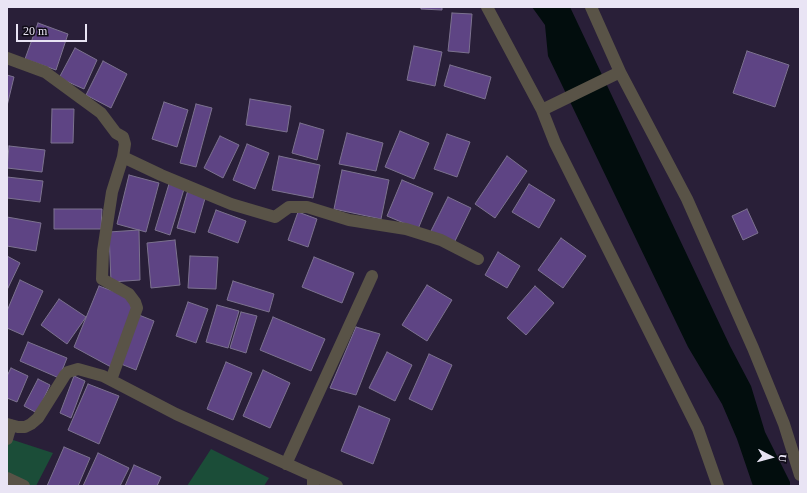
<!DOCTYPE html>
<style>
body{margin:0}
#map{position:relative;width:807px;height:493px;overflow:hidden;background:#291f38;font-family:"Times New Roman",serif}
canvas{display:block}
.frame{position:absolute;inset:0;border:8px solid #e9e4f4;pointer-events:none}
.north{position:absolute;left:751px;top:437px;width:40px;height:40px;-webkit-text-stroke:3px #100c17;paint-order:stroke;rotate:96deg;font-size:11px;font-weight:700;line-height:16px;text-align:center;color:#e9e4f4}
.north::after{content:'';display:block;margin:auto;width:14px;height:18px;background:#e9e4f4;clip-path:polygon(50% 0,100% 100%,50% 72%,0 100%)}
.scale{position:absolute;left:16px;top:24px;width:71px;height:18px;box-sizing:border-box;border:2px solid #e9e4f4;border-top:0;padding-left:5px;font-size:12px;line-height:14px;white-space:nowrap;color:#e9e4f4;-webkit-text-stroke:3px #100c17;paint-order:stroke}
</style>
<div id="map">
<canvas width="807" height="493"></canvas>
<div class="frame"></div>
<div class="north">U</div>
<div class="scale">20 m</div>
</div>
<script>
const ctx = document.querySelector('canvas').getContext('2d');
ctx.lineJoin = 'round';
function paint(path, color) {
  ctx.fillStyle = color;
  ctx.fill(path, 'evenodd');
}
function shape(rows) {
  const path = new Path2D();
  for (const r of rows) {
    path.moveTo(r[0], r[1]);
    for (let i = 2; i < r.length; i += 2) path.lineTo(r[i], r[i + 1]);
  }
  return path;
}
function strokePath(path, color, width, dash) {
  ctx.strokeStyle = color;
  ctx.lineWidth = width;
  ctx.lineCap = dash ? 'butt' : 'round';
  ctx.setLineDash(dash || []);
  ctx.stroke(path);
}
const green = shape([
 [7,438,53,453,36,486,7,486],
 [211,449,269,478,264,486,187,486]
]);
const water = shape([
 [532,7,570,7,730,346,751,386,765,432,790,482,790,486,753,486,737,439,722,404,688,347,548,56,545,25]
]);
const building = shape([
 [421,7,442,7,442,10,421,9,421,7],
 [452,13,472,14,469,53,448,51,452,13],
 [38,23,68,34,56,70,25,59,38,23],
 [414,46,442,52,435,86,407,80,414,46],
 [75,48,97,60,84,89,59,78,75,48],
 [747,51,789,65,775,107,733,93,747,51],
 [103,61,127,74,111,108,86,95,103,61],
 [450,65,491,77,485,99,444,86,450,65],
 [7,75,14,77,7,106,7,75],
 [250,99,291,106,287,132,246,125,250,99],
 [164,102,188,110,177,147,152,139,164,102],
 [196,104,212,108,196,167,180,163,196,104],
 [52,109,74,109,73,143,51,143,52,109],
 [300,123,324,130,317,160,292,153,300,123],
 [400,131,429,143,414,179,385,167,400,131],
 [347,133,383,143,376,171,339,164,347,133],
 [447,134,470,142,457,177,434,169,447,134],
 [220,136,239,145,223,178,204,168,220,136],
 [247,144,269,153,255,189,233,180,247,144],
 [9,146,45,150,42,172,7,168,9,146],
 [279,156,320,165,313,198,272,190,279,156],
 [507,156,527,171,495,218,475,204,507,156],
 [342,170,389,180,381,219,334,209,342,170],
 [129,175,159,183,146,232,117,224,129,175],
 [7,177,43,181,40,202,7,198,7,177],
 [402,180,433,193,418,229,387,216,402,180],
 [169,184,184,189,170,235,155,230,169,184],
 [529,184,555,200,539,228,512,212,529,184],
 [188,190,206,195,195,233,177,228,188,190],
 [448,197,471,208,454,243,431,231,448,197],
 [54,209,102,209,101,229,54,229,54,209],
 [747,209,758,233,743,240,732,216,747,209],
 [216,210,246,221,238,243,208,232,216,210],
 [298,212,317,219,308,247,288,240,298,212],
 [7,217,41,223,36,251,7,246,7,217],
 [139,230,140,280,111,282,109,232,139,230],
 [561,238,586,256,563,288,538,270,561,238],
 [175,240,180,285,151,288,147,243,175,240],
 [498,252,520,266,507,288,485,275,498,252],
 [7,256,20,263,7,290,7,256],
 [190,256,218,257,216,289,188,288,190,256],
 [314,257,354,273,342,303,302,287,314,257],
 [20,280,43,291,23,335,7,328,7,311,20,280],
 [233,281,274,294,269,312,227,300,233,281],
 [427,285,452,300,427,341,402,325,427,285],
 [99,286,129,297,132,311,111,367,74,347,99,286],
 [535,286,554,303,526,335,507,318,535,286],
 [59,299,86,317,67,344,41,325,59,299],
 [188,302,208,309,196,343,176,336,188,302],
 [217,305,239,311,228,348,206,342,217,305],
 [241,312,257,316,246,353,230,348,241,312],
 [139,315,154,321,136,370,121,364,139,315],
 [273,317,325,339,311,371,260,350,273,317],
 [356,327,380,334,356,395,330,388,356,327],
 [28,342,67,358,59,378,20,361,28,342],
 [387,352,412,365,395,401,369,388,387,352],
 [429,354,452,365,432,410,409,399,429,354],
 [226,362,252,373,233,420,207,409,226,362],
 [11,368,28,376,17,402,7,398,7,376,11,368],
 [263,370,290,383,270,428,243,416,263,370],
 [74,376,85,381,71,418,60,413,74,376],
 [38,379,50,385,37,413,24,406,38,379],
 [88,384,119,396,99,444,68,430,88,384],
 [359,406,390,419,373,464,341,451,359,406],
 [64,447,90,458,78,486,47,486,64,447],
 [98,453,129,468,120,486,83,486,98,453],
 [134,465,161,477,157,486,125,486,134,465]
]);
const minor = shape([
 [487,7,542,110,555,143,698,429,718,486],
 [591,7,620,72,687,199,753,348,784,424,800,475],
 [7,58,45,72,101,113,116,133,123,137,125,144,123,157,161,175,231,204,275,217,289,207,307,207,349,220,406,229,441,240,478,259],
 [542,110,620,72],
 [111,380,137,308,135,302,129,294,102,279,103,251,112,192,123,157],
 [7,424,18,427,25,427,31,424,38,418,65,375,68,372,78,369,103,376,176,414,307,473,312,475,313,480,313,486],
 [7,439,11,425],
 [286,464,372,276],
 [312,475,337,486],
 [7,478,24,486]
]);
paint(green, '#1b4d38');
paint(water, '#020d0d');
paint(building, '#5e4484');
strokePath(building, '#7c728f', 1);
strokePath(minor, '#595347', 12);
</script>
